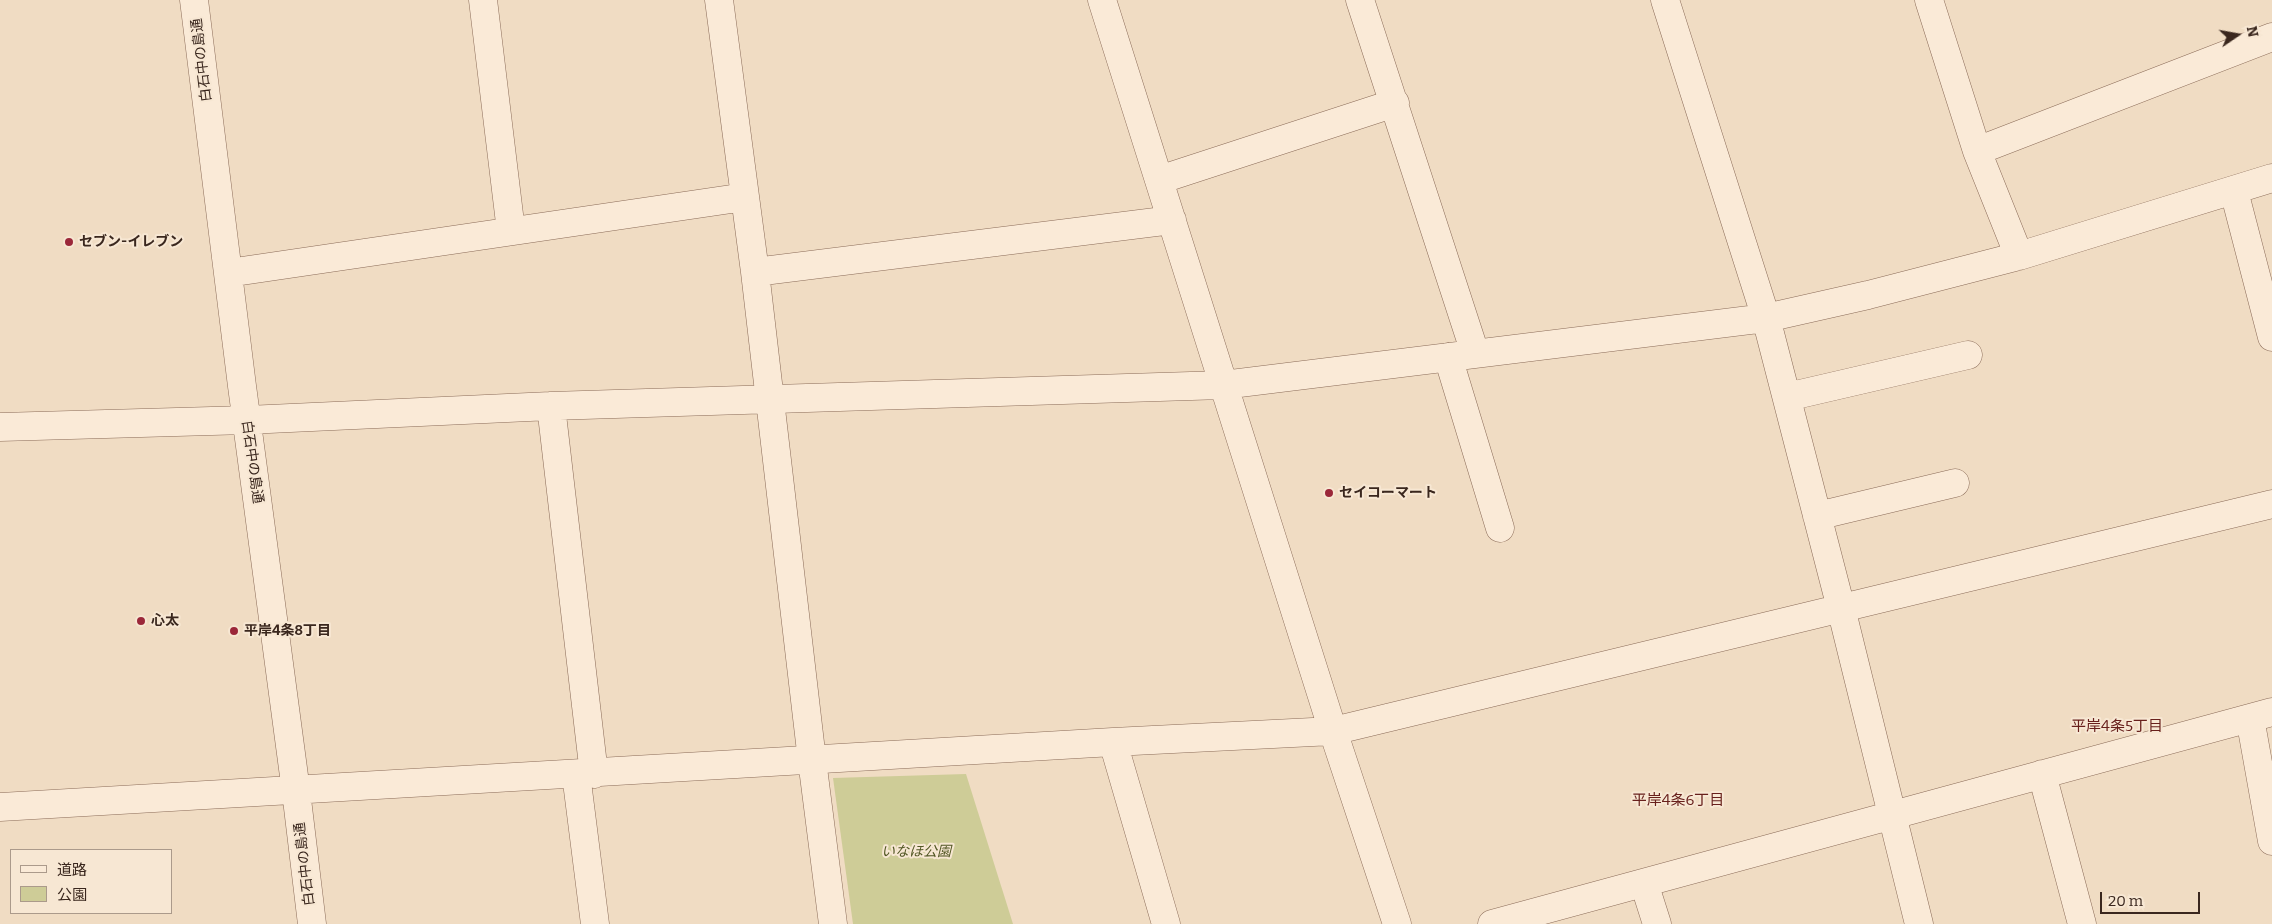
<!DOCTYPE html>
<meta charset="utf-8">
<style>
body{margin:0}
#map{position:relative;width:2272px;height:924px;overflow:hidden;background:#f0dcc3;font-family:Bitter,"Noto Sans JP",serif}
canvas{display:block}
.legend{position:absolute;left:10px;top:849px;width:162px;height:65px;box-sizing:border-box;background:#f7e7d3;border:1px solid #ab9a8b;margin:0;padding:6px 9px;list-style:none;font-size:15px;color:#3a271e}
.legend li{display:flex;align-items:center;gap:10px;height:25px}
.legend b{width:25px;border:1px solid #ab9a8b}
.north{position:absolute;left:2212px;top:10px;width:50px;height:50px;-webkit-text-stroke:4px #f7e7d3;paint-order:stroke;rotate:78deg;font-size:14px;font-weight:700;line-height:20px;text-align:center;color:#3a271e}
.north::after{content:'';display:block;margin:auto;width:18px;height:22px;background:#3a271e;clip-path:polygon(50% 0,100% 100%,50% 72%,0 100%)}
.scale{position:absolute;left:2100px;top:892px;width:100px;height:22px;box-sizing:border-box;border:2px solid #3a271e;border-top:0;padding-left:6px;font-size:15px;line-height:18px;white-space:nowrap;color:#3a271e;-webkit-text-stroke:4px #f7e7d3;paint-order:stroke}
</style>
<div id="map">
<canvas width="2272" height="924"></canvas>
<ul class="legend">
<li><b style="height:6px;background:#faead7"></b>道路</li>
<li><b style="height:14px;background:#cecc97"></b>公園</li>
</ul>
<div class="north">N</div>
<div class="scale">20 m</div>
</div>
<script>
const ctx = document.querySelector('canvas').getContext('2d');
ctx.lineJoin = 'round';
function paint(path, color) {
  ctx.fillStyle = color;
  ctx.fill(path, 'evenodd');
}
function shape(rows) {
  const path = new Path2D();
  for (const r of rows) {
    path.moveTo(r[0], r[1]);
    for (let i = 2; i < r.length; i += 2) path.lineTo(r[i], r[i + 1]);
  }
  return path;
}
function strokePath(path, color, width, dash) {
  ctx.strokeStyle = color;
  ctx.lineWidth = width;
  ctx.lineCap = dash ? 'butt' : 'round';
  ctx.setLineDash(dash || []);
  ctx.stroke(path);
}
function label(font, color, halo, rows, align = 'center') {
  ctx.font = font + ' Bitter,"Noto Sans JP",serif';
  ctx.lineWidth = 4;
  ctx.setLineDash([]);
  ctx.textBaseline = 'middle';
  ctx.strokeStyle = halo;
  ctx.fillStyle = color;
  for (const [text, x, y, turn = 0] of rows) {
    ctx.save();
    ctx.translate(x, y);
    ctx.rotate((+turn || 0) * Math.PI / 180);
    ctx.textAlign = isNaN(turn) ? turn : align;
    if (halo) ctx.strokeText(text, 0, 0);
    ctx.fillText(text, 0, 0);
    ctx.restore();
  }
}
const green = shape([
 [966,774,1013,924,853,924,833,778]
]);
const minor = shape([
 [194,0,242,386,296,791,312,924],
 [483,0,511,231],
 [719,0,755,272,812,760,833,924],
 [1102,0,1333,731,1397,924],
 [1360,0,1475,353],
 [1665,0,1766,318,1841,608,1919,924],
 [1929,0,1977,151,2019,256],
 [1977,151,2272,37],
 [1159,180,1395,103],
 [2234,191,2272,337],
 [755,272,1172,220],
 [228,273,745,197],
 [1448,357,1500,528],
 [1787,397,1968,355],
 [551,406,594,774],
 [0,427,247,420,551,406,1223,385,1766,318,1868,295,2019,256,2272,178],
 [1817,516,1955,483],
 [2250,718,2272,841],
 [1113,742,1166,924],
 [576,774,595,924],
 [2042,774,2082,924],
 [0,807,1113,742,1333,731,2272,504],
 [1644,883,1657,924],
 [1492,924,2272,712]
]);
const markers = [
 [69,242,5,"#9b2739"],
 [1329,493,5,"#9b2739"],
 [141,621,5,"#9b2739"],
 [234,631,5,"#9b2739"]
];
const streetNames = [
 ["白石中の島通",202,60,-97],
 ["白石中の島通",252,462,82],
 ["白石中の島通",305,864,-97]
];
const poiNames = [
 ["セブン-イレブン",79,242],
 ["セイコーマート",1339,493],
 ["心太",151,621],
 ["平岸4条8丁目",244,631]
];
const parkNames = [
 ["いなほ公園",916,852]
];
const neighbourhoodNames = [
 ["平岸4条5丁目",2117,727],
 ["平岸4条6丁目",1678,801]
];
paint(green, '#cecc97');
strokePath(minor, '#8b6c59', 29);
strokePath(minor, '#faead7', 28);
for (const [x, y, r, color] of markers) {
  const dot = new Path2D();
  dot.arc(x, y, r, 0, 2 * Math.PI);
  ctx.fillStyle = color;
  ctx.fill(dot);
  strokePath(dot, '#f7e7d3', 2);
}
label('14px', '#3a271e', '#f7e7d3', streetNames);
label('bold 14px', '#3a271e', '#f7e7d3', poiNames, 'left');
label('italic 14px', '#525724', '#f7e7d3', parkNames);
label('15px', '#68201c', '#f7e7d3', neighbourhoodNames);
</script>
